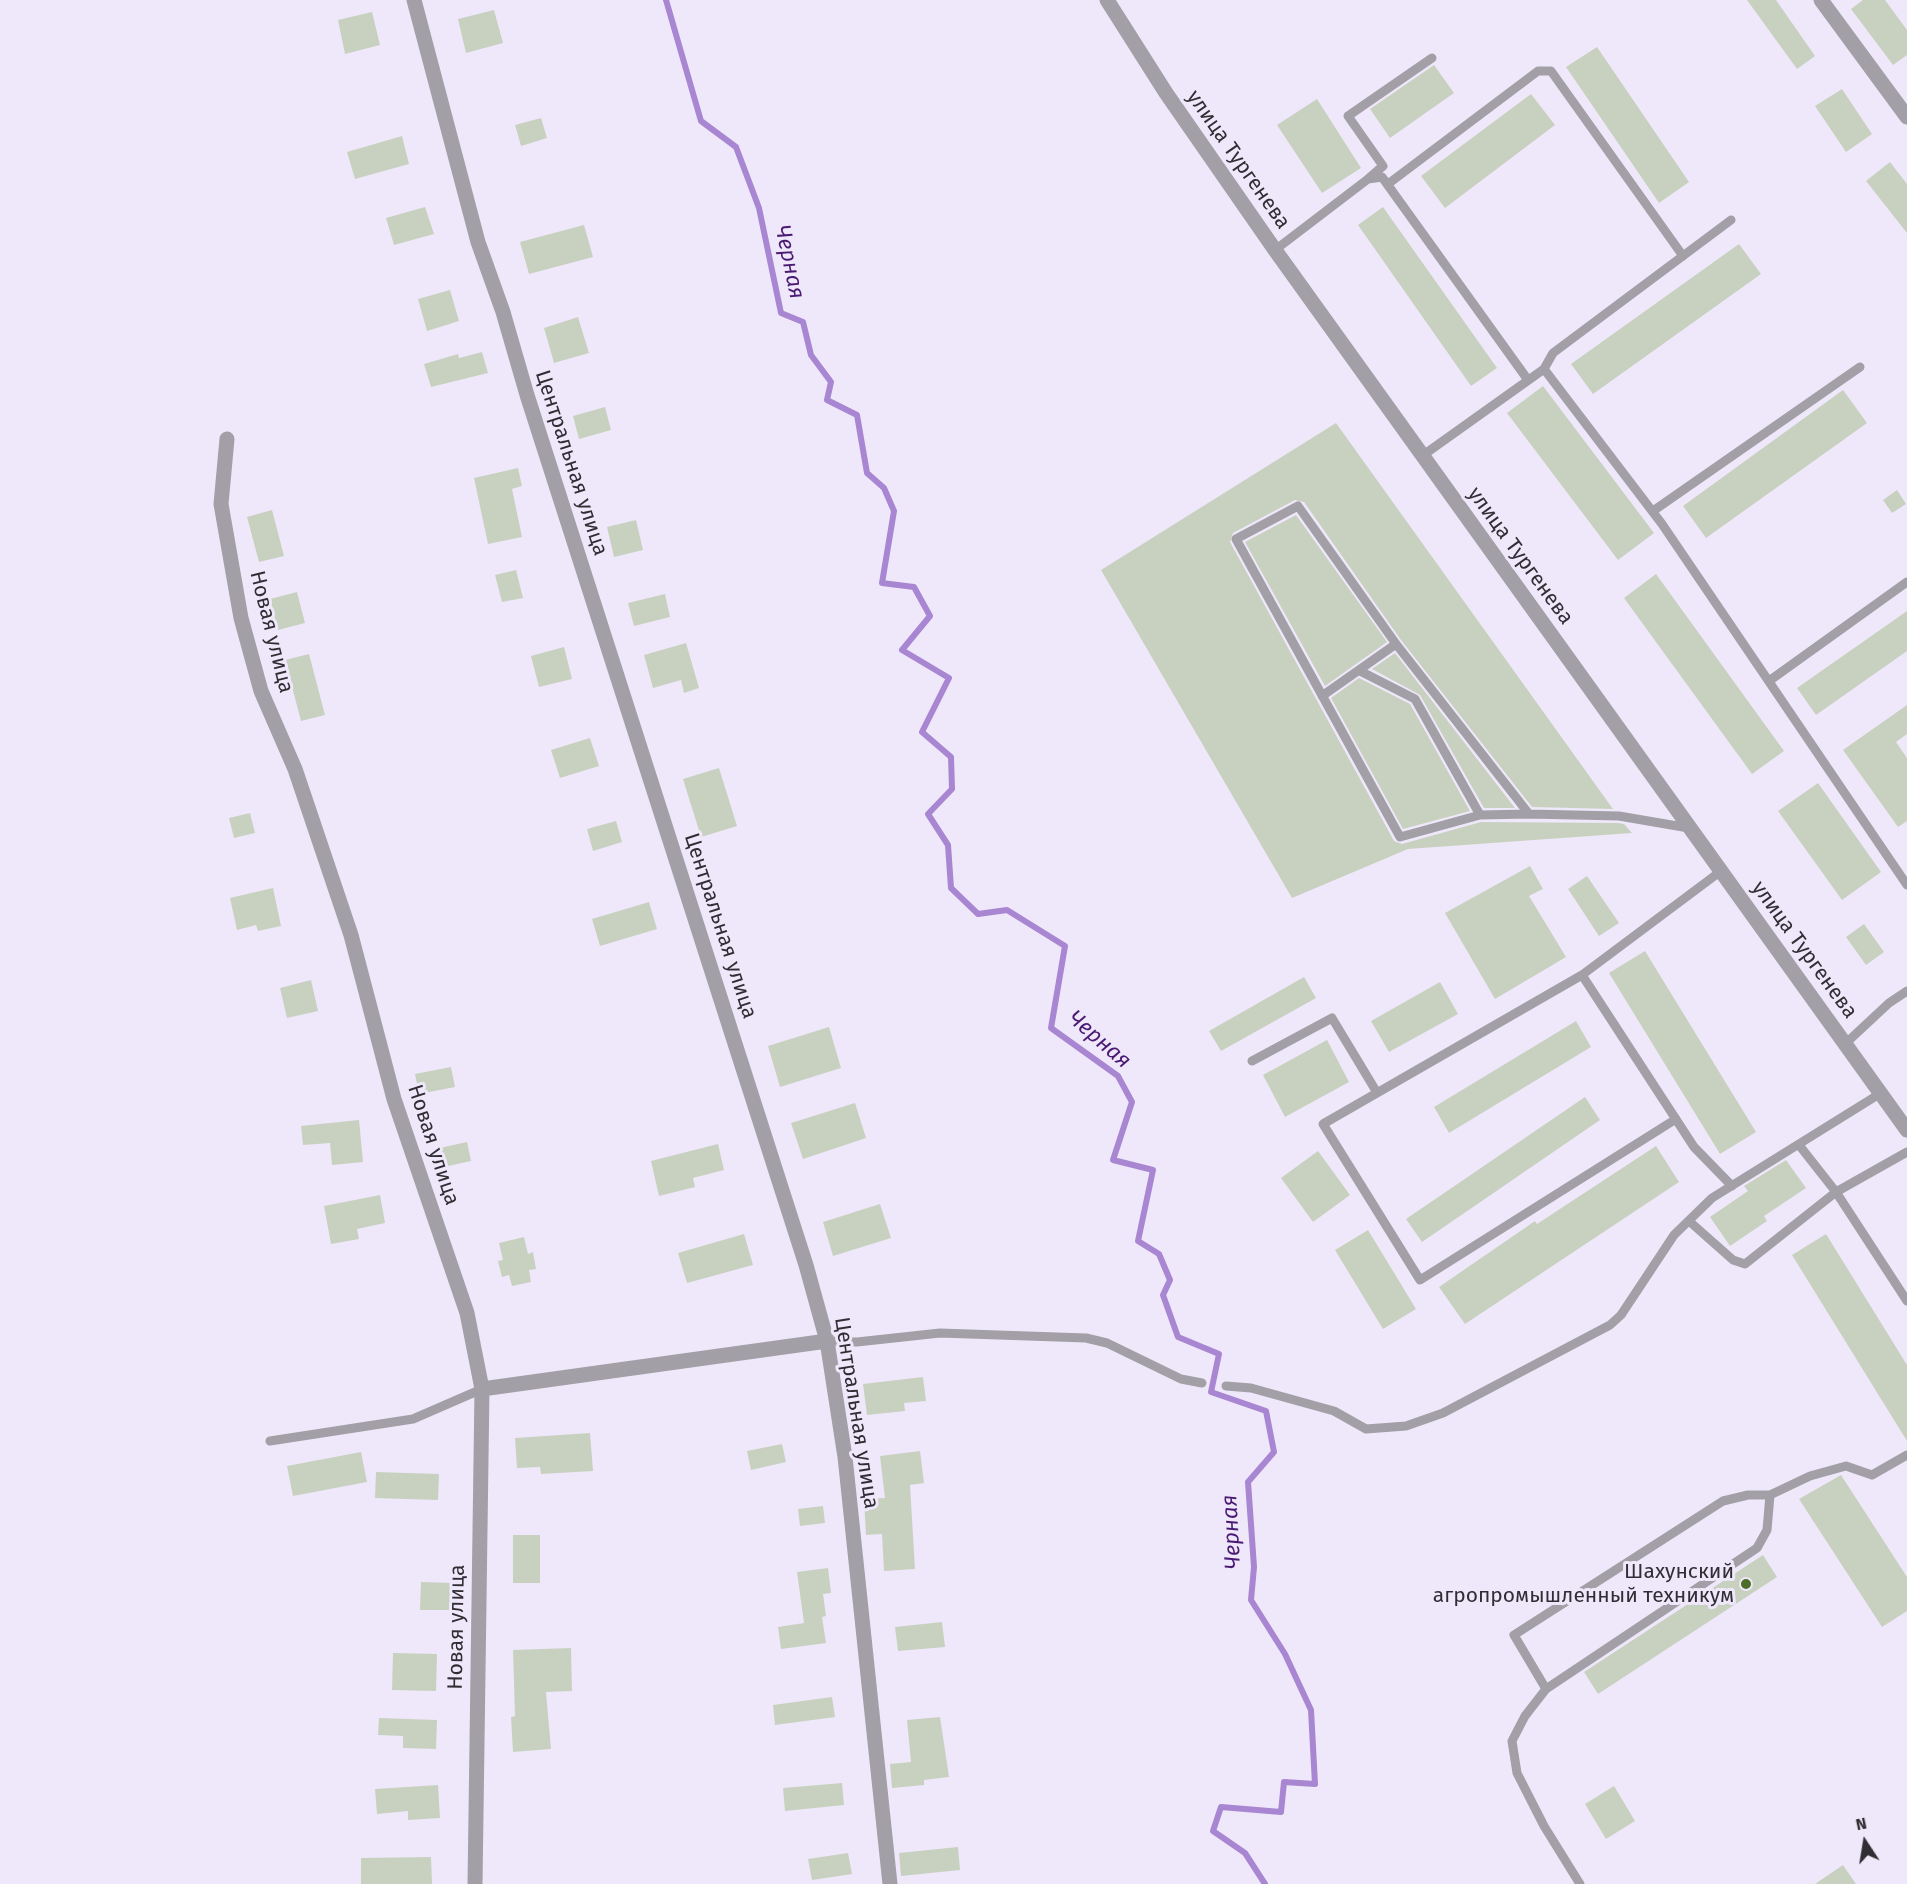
<!DOCTYPE html>
<meta charset="utf-8">
<style>
body{margin:0}
#map{position:relative;width:1907px;height:1884px;overflow:hidden;background:#efe8fa;font-family:"Fira Sans",sans-serif}
canvas{display:block}
.north{position:absolute;left:1835px;top:1812px;width:60px;height:60px;-webkit-text-stroke:4px #efe8fa;paint-order:stroke;rotate:348deg;font-size:16px;font-weight:700;line-height:24px;text-align:center;color:#302d34}
.north::after{content:'';display:block;margin:auto;width:21px;height:27px;background:#302d34;clip-path:polygon(50% 0,100% 100%,50% 72%,0 100%)}
</style>
<div id="map">
<canvas width="1907" height="1884"></canvas>
<div class="north">N</div>
</div>
<script>
const ctx = document.querySelector('canvas').getContext('2d');
ctx.lineJoin = 'round';
function shape(rows) {
  const path = new Path2D();
  for (const r of rows) {
    path.moveTo(r[0], r[1]);
    for (let i = 2; i < r.length; i += 2) path.lineTo(r[i], r[i + 1]);
  }
  return path;
}
function strokePath(path, color, width, dash) {
  ctx.strokeStyle = color;
  ctx.lineWidth = width;
  ctx.lineCap = dash ? 'butt' : 'round';
  ctx.setLineDash(dash || []);
  ctx.stroke(path);
}
function paint(path, color) {
  ctx.fillStyle = color;
  ctx.fill(path, 'evenodd');
}
function label(font, color, halo, rows, align = 'center') {
  ctx.font = font + ' "Fira Sans",sans-serif';
  ctx.lineWidth = 6;
  ctx.setLineDash([]);
  ctx.textBaseline = 'middle';
  ctx.strokeStyle = halo;
  ctx.fillStyle = color;
  for (const [text, x, y, turn = 0] of rows) {
    ctx.save();
    ctx.translate(x, y);
    ctx.rotate((+turn || 0) * Math.PI / 180);
    ctx.textAlign = isNaN(turn) ? turn : align;
    if (halo) ctx.strokeText(text, 0, 0);
    ctx.fillText(text, 0, 0);
    ctx.restore();
  }
}
const stream = shape([
 [666,0,701,121,736,147,759,208,781,313,803,322,811,355,831,382,827,400,857,415,867,473,884,488,894,511,882,583,914,587,930,616,902,650,949,678,922,732,951,757,952,789,928,814,948,845,951,888,978,914,1007,910,1065,946,1051,1028,1118,1076,1132,1102,1113,1160,1153,1170,1138,1241,1159,1254,1170,1280,1163,1295,1178,1337,1219,1354,1211,1392,1266,1411,1274,1452,1248,1482,1254,1567,1251,1600,1285,1654,1311,1710,1315,1784,1284,1782,1281,1812,1221,1807,1213,1831,1245,1853,1265,1884]
]);
const building = shape([
 [1747,0,1776,0,1815,56,1797,69],
 [1863,0,1885,0,1907,30,1907,55,1893,65,1851,9],
 [494,10,503,43,466,53,458,19],
 [372,12,380,45,345,54,338,20],
 [1597,47,1689,182,1659,203,1566,67],
 [1434,65,1454,93,1390,138,1370,109],
 [1842,89,1872,134,1846,152,1815,106],
 [1531,94,1555,125,1445,208,1421,176],
 [1317,99,1361,168,1322,193,1277,125],
 [541,118,547,138,521,146,515,125],
 [402,136,409,164,355,179,347,152],
 [1890,162,1907,184,1907,233,1866,181],
 [425,207,434,234,394,245,386,218],
 [1383,207,1497,368,1471,386,1358,225],
 [584,225,593,257,529,274,520,242],
 [1739,244,1761,274,1593,394,1571,364],
 [450,290,459,321,427,331,418,299],
 [578,317,589,353,554,363,544,328],
 [482,352,488,373,431,387,424,364,458,354,459,358],
 [1543,386,1654,533,1618,560,1507,413],
 [1843,390,1867,423,1706,538,1683,506],
 [605,407,611,430,579,439,573,416],
 [1336,423,1613,809,1532,807,1401,640,1304,502,1295,500,1233,533,1230,542,1394,841,1402,844,1481,822,1618,823,1624,824,1632,833,1408,849,1292,898,1101,570],
 [518,468,522,486,512,489,522,537,488,544,474,478],
 [1897,490,1906,504,1892,513,1883,500],
 [272,510,284,556,259,562,247,517],
 [1296,515,1387,642,1325,686,1245,542],
 [636,520,643,550,614,557,607,527],
 [516,570,523,598,502,602,495,575],
 [1656,574,1784,751,1752,774,1624,598],
 [297,592,305,623,278,630,270,599],
 [665,594,670,617,634,626,628,603],
 [1907,611,1907,651,1816,715,1797,688],
 [686,643,699,688,684,693,681,680,653,688,644,655],
 [564,647,572,679,539,687,531,656],
 [1395,653,1515,808,1484,808,1420,695,1372,669],
 [309,654,325,715,301,721,285,660],
 [1359,678,1410,704,1470,811,1403,829,1331,698],
 [1907,705,1907,734,1896,742,1907,758,1907,821,1898,827,1843,750],
 [590,738,599,766,560,778,551,750],
 [719,768,737,826,701,837,683,779],
 [1818,783,1881,872,1842,900,1778,811],
 [250,813,255,833,234,838,229,818],
 [616,821,622,842,593,851,587,829],
 [1530,866,1543,889,1529,896,1566,957,1495,999,1445,913],
 [1587,876,1619,923,1599,936,1568,889],
 [273,888,281,926,258,931,256,925,237,930,230,898],
 [649,902,657,929,600,946,592,919],
 [1864,924,1884,952,1866,965,1846,937],
 [1645,951,1756,1132,1720,1154,1609,973],
 [1304,977,1316,998,1221,1051,1209,1031],
 [311,980,318,1011,287,1018,280,988],
 [1440,982,1458,1014,1389,1052,1371,1021],
 [1576,1021,1591,1047,1449,1133,1434,1107],
 [829,1027,841,1068,780,1087,768,1046],
 [1327,1040,1349,1082,1285,1117,1263,1075],
 [451,1067,455,1087,419,1094,415,1074],
 [1585,1097,1600,1120,1422,1242,1406,1219],
 [855,1103,866,1138,803,1159,791,1123],
 [359,1120,363,1162,332,1165,330,1143,303,1145,301,1126],
 [467,1142,471,1161,439,1168,435,1149],
 [718,1144,724,1170,693,1178,695,1187,659,1196,651,1161],
 [1656,1146,1679,1182,1465,1324,1439,1287,1535,1221,1537,1224],
 [1318,1151,1350,1195,1313,1222,1281,1178],
 [1786,1160,1806,1188,1764,1216,1767,1221,1730,1246,1710,1217,1748,1191,1744,1186],
 [380,1195,385,1223,357,1229,359,1239,331,1244,324,1206],
 [880,1204,891,1238,833,1256,823,1222],
 [1368,1230,1416,1309,1383,1329,1335,1250],
 [744,1234,753,1265,687,1283,678,1253],
 [1826,1234,1907,1365,1907,1441,1792,1255],
 [524,1237,528,1254,533,1252,536,1269,529,1270,531,1282,512,1286,509,1275,502,1277,498,1261,503,1260,499,1243],
 [923,1377,926,1401,904,1403,905,1411,867,1415,863,1384],
 [590,1433,593,1471,541,1474,540,1467,517,1468,515,1438],
 [782,1444,786,1462,751,1470,747,1451],
 [920,1451,924,1483,910,1485,915,1569,884,1571,882,1534,866,1535,864,1499,885,1498,880,1456],
 [361,1452,367,1482,293,1496,287,1466],
 [376,1472,439,1474,438,1500,375,1498],
 [1841,1475,1907,1577,1907,1611,1882,1627,1799,1499],
 [823,1506,825,1523,800,1526,798,1509],
 [513,1535,540,1535,540,1583,513,1583],
 [1763,1555,1777,1577,1598,1694,1584,1672],
 [828,1568,831,1593,823,1594,826,1616,822,1617,826,1643,781,1649,778,1627,804,1623,797,1572],
 [421,1582,452,1583,451,1610,420,1610],
 [942,1622,945,1647,898,1651,895,1627],
 [571,1648,572,1691,546,1692,551,1749,513,1752,511,1717,515,1716,513,1650],
 [393,1653,437,1654,436,1691,392,1690],
 [832,1697,835,1717,775,1725,773,1705],
 [940,1717,949,1777,924,1780,924,1785,892,1788,890,1764,911,1762,907,1720],
 [379,1718,437,1720,436,1749,403,1748,403,1736,378,1735],
 [842,1783,844,1805,785,1811,783,1788],
 [438,1785,440,1818,408,1820,408,1811,377,1814,375,1789],
 [1614,1786,1635,1821,1606,1839,1585,1804],
 [958,1847,960,1870,901,1876,899,1853],
 [848,1853,852,1874,812,1880,808,1859],
 [431,1857,432,1884,361,1884,361,1858],
 [1843,1865,1856,1884,1815,1884]
]);
const service = shape([
 [1368,179,1383,166,1348,116,1432,58],
 [1388,184,1538,71,1551,71,1683,256],
 [1275,250,1368,179,1382,177,1528,380],
 [1544,369,1662,524,1907,885],
 [1422,456,1544,369,1553,353,1731,220],
 [1653,511,1860,367],
 [1360,671,1415,699,1480,815],
 [1769,681,1907,582],
 [1322,696,1396,644],
 [1529,814,1396,644,1298,506,1236,539,1400,837,1480,815,1529,814,1619,816,1689,828],
 [1582,975,1694,1147,1732,1186],
 [1845,1044,1889,1003,1907,991],
 [1252,1061,1332,1018,1376,1091],
 [1676,1119,1420,1280,1323,1124,1582,975,1721,871],
 [1799,1145,1836,1192,1907,1301],
 [1689,1221,1733,1260,1745,1264,1836,1192,1907,1152],
 [827,1341,857,1342,940,1333,1086,1338,1107,1343,1181,1379,1202,1383],
 [1226,1386,1251,1388,1334,1411,1366,1429,1406,1426,1443,1413,1610,1325,1621,1315,1674,1235,1712,1198,1881,1093],
 [270,1441,413,1419,482,1389],
 [1546,1689,1514,1635,1723,1501,1748,1495,1770,1495],
 [1580,1884,1544,1826,1517,1773,1512,1741,1525,1716,1546,1689,1757,1548,1767,1530,1770,1495,1810,1476,1846,1466,1872,1475,1907,1455]
]);
const minor = shape([
 [414,0,478,242,503,312,527,395,806,1265,827,1341,845,1457,890,1884],
 [1821,0,1907,117],
 [227,439,221,504,241,618,261,691,295,769,351,935,394,1099,467,1313,482,1389,475,1884],
 [482,1389,827,1341]
]);
const tertiary = shape([
 [1107,0,1166,93,1275,250,1907,1130]
]);
const markers = [
 [1746,1584,6,"#4d6e26"]
];
const streetNames = [
 ["улица Тургенева",1238,160,55],
 ["Центральная улица",571,463,72],
 ["улица Тургенева",1520,556,54],
 ["Новая улица",271,632,76],
 ["Центральная улица",720,926,72],
 ["улица Тургенева",1804,950,54],
 ["Новая улица",433,1145,72],
 ["Центральная улица",856,1413,81],
 ["Новая улица",457,1627,-89]
];
const poiNames = [
 ["Шахунский",1734,1572],
 ["агропромышленный техникум",1734,1596]
];
const waterNames = [
 ["Черная",789,262,78],
 ["Черная",1099,1040,41],
 ["Черная",1232,1532,-93]
];
strokePath(stream, '#a886d1', 6);
paint(building, '#c8d1c0');
strokePath(service, '#a29fa7', 9);
strokePath(minor, '#a29fa7', 15);
strokePath(tertiary, '#a29fa7', 15);
for (const [x, y, r, color] of markers) {
  const dot = new Path2D();
  dot.arc(x, y, r, 0, 2 * Math.PI);
  ctx.fillStyle = color;
  ctx.fill(dot);
  strokePath(dot, '#efe8fa', 2);
}
label('21px', '#302d34', '#efe8fa', streetNames);
label('21px', '#302d34', '#efe8fa', poiNames, 'right');
label('italic 22px', '#4a1a73', '#efe8fa', waterNames);
</script>
